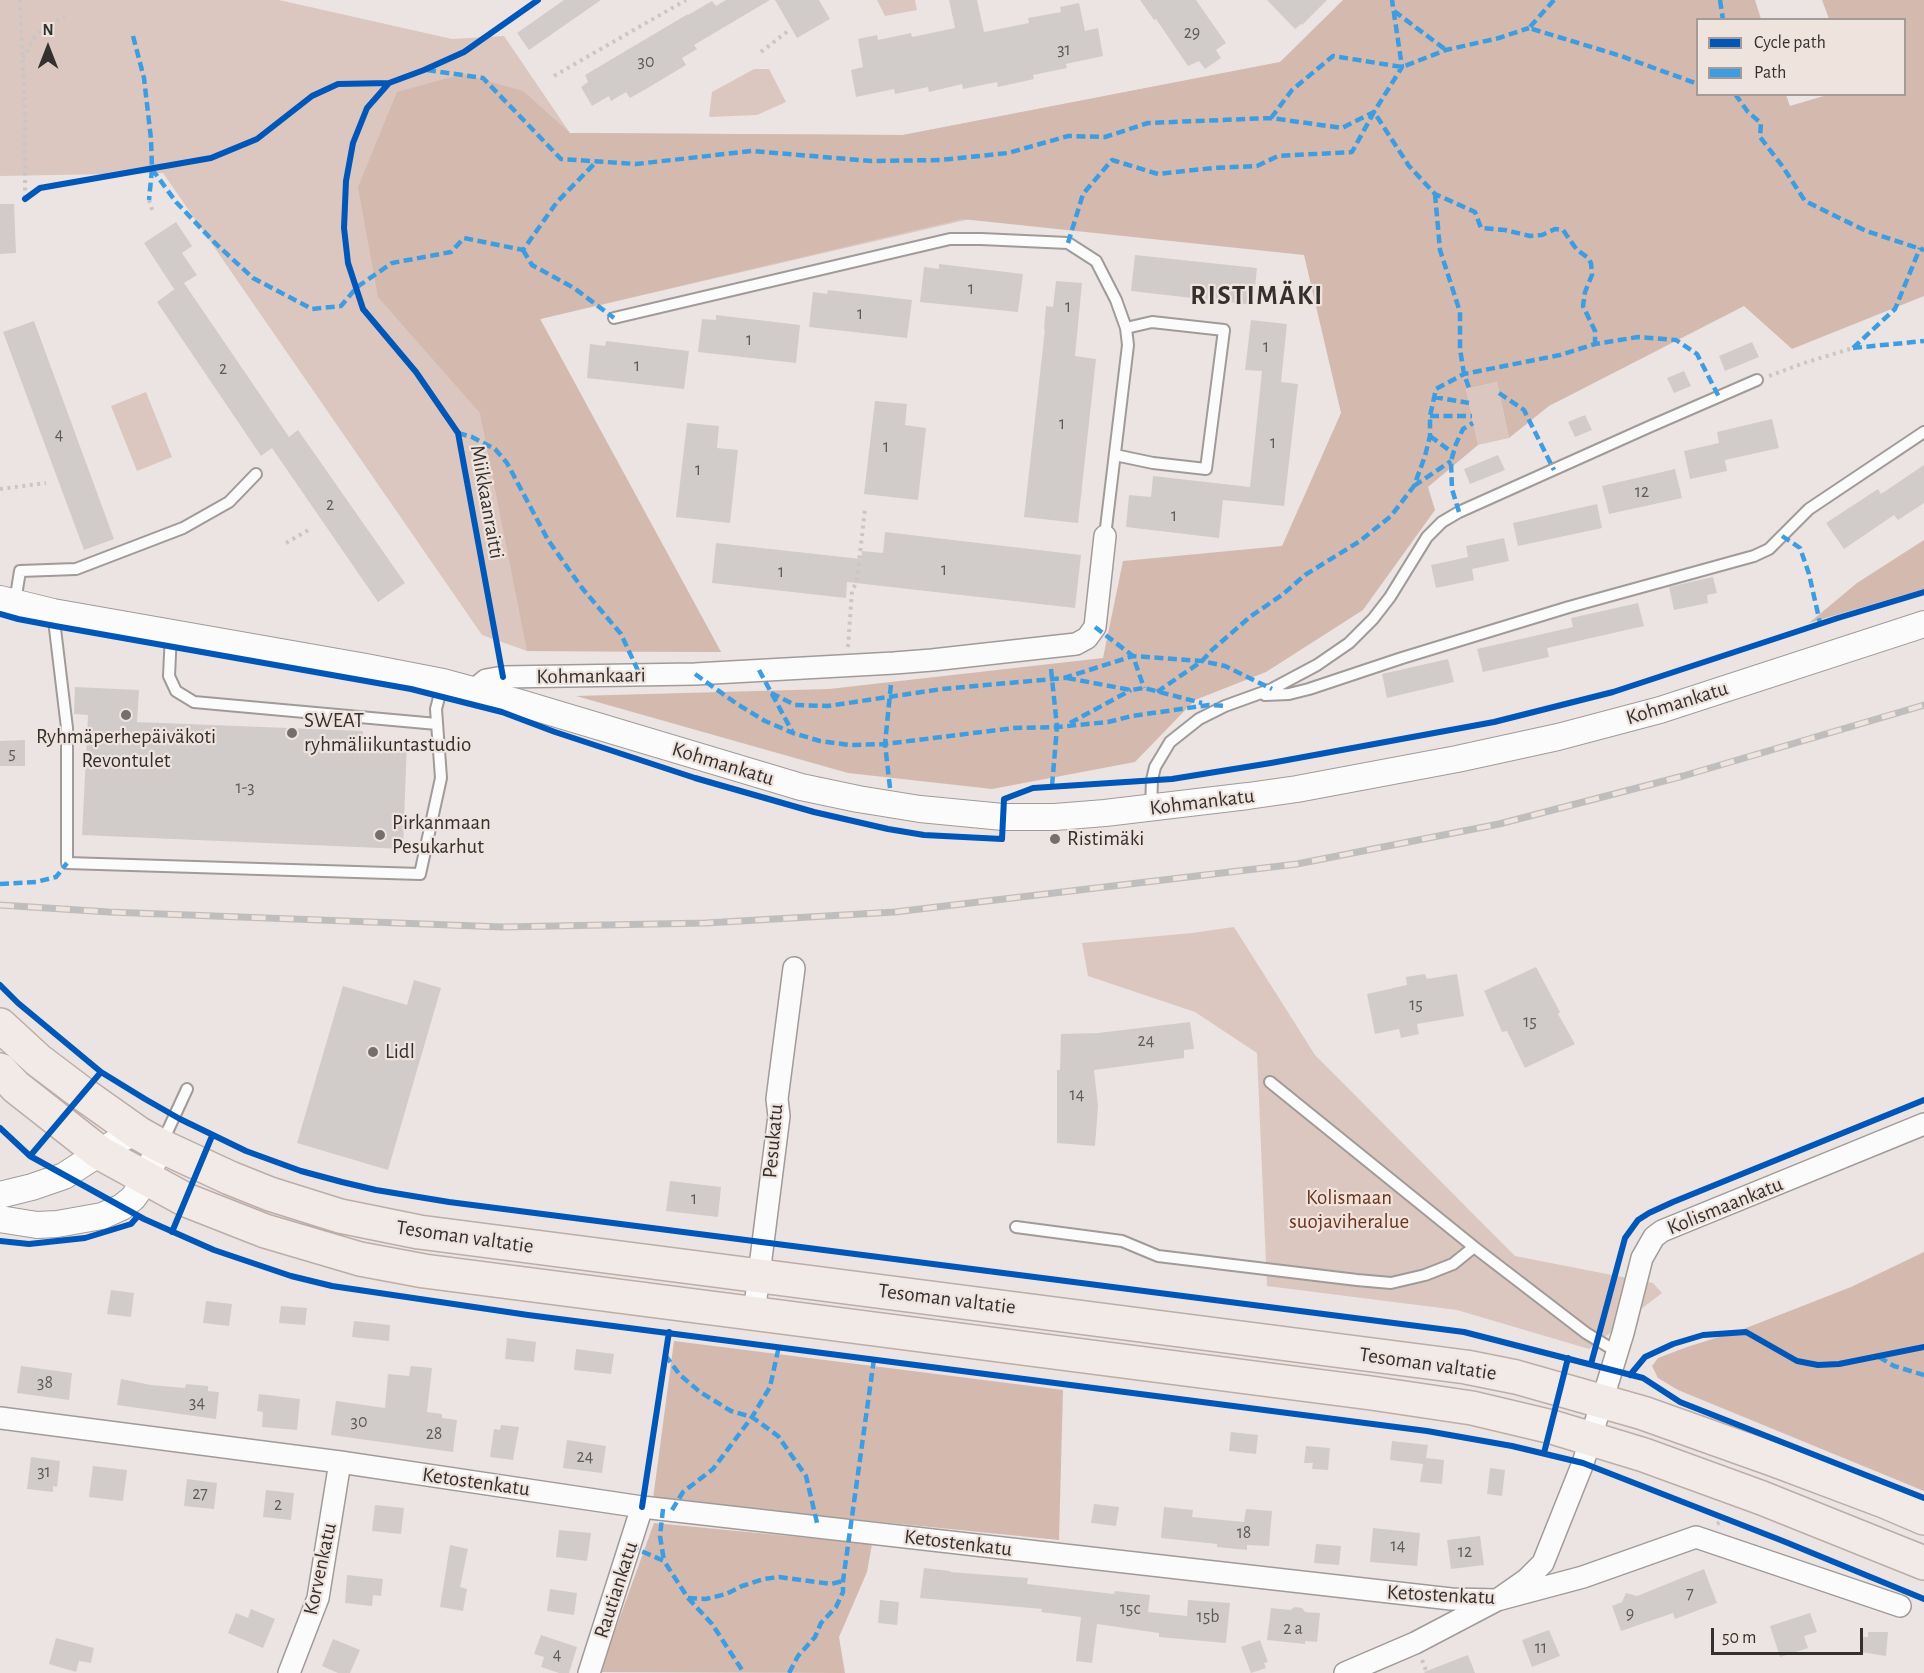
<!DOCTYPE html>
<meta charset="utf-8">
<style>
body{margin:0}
#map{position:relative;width:1924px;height:1673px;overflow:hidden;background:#ebe4e2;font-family:"Alegreya Sans",sans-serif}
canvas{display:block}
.legend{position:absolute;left:1696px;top:18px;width:210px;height:78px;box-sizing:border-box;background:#efe3de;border:2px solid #a49b98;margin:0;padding:8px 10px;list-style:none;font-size:18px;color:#34302e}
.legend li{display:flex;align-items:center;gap:12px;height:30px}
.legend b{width:30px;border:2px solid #a49b98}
.north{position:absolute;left:18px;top:18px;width:60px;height:60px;-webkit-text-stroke:4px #efe3de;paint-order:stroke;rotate:0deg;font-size:16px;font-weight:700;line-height:24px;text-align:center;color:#34302e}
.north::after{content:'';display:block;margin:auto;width:21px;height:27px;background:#34302e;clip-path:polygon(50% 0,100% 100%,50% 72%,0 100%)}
.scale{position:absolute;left:1711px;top:1628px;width:152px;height:27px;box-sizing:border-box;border:3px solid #34302e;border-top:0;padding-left:8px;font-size:18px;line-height:21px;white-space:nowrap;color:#34302e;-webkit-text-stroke:4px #efe3de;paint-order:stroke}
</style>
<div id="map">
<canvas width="1924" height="1673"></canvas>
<ul class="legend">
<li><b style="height:8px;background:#0057b8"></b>Cycle path</li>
<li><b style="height:8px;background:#3e9de1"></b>Path</li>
</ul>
<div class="north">N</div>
<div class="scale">50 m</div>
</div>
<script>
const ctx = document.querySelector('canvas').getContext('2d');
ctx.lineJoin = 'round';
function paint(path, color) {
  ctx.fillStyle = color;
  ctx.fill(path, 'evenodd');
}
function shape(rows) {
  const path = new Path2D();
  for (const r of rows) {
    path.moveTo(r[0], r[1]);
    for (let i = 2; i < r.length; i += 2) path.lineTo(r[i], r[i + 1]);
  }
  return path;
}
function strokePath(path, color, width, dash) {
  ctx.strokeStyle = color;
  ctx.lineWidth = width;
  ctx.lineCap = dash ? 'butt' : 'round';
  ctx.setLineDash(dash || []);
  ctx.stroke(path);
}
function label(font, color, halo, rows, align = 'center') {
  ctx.font = font + ' "Alegreya Sans",sans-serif';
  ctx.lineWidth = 4.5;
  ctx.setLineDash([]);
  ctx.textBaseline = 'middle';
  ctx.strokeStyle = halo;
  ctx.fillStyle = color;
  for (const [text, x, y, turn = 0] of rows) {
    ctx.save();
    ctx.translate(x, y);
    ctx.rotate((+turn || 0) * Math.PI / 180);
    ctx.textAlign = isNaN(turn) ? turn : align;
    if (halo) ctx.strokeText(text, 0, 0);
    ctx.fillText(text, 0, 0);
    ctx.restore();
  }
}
const green = shape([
 [0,0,279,0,452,39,504,36,570,133,903,135,1281,62,1267,150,540,319,721,652,527,651,482,635,163,173,0,176],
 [877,0,915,0,917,10,885,16],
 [754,69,769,69,786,102,757,115,709,117,712,92],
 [1497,382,1509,438,1478,445,1466,389],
 [146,392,172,457,137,471,111,406],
 [1234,927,1315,1055,1515,1256,1653,1283,1662,1293,1589,1349,1457,1310,1267,1286,1257,1053,1195,1012,1088,976,1082,943,1192,933]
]);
const forest = shape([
 [1343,0,1755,0,1761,19,1698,20,1698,94,1786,95,1790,106,1827,95,1904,94,1904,20,1829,19,1822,0,1924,0,1924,296,1792,349,1744,306,1549,406,1509,438,1497,382,1466,389,1478,445,1428,487,1435,510,1363,610,1266,672,1195,700,1135,762,992,789,848,773,576,696,829,689,1103,658,1123,561,1282,546,1341,413,1304,255,962,219,540,319,721,652,527,651,480,413,378,297,358,187,397,92,463,74,523,91,570,133,903,135,1280,62],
 [1924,540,1924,589,1809,623,1857,583],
 [1924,1252,1924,1491,1678,1390,1658,1378,1652,1366,1658,1358,1687,1347,1741,1330,1851,1287],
 [674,1341,1063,1390,1059,1540,653,1499],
 [654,1523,872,1544,867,1572,839,1637,845,1673,600,1672]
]);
const building = shape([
 [564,0,601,0,529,50,517,33],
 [726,0,770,0,694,45,697,49,682,58,686,65,646,89,630,98,626,92,611,101,609,96,592,106,581,87,588,82,585,75,688,14,688,15,712,1,716,6],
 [775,0,819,0,830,19,797,38],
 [949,0,977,0,984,32,1029,23,1028,18,1061,12,1060,7,1079,3,1085,31,1098,28,1103,56,1066,64,1067,68,1033,75,1034,79,998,87,997,82,963,89,962,84,929,92,928,87,895,94,894,89,856,97,851,70,863,67,858,39,877,35,878,40,911,33,912,37,955,28],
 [1140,0,1196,0,1226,43,1216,50,1221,58,1205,69,1199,61,1188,66,1156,19,1154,20],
 [1267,0,1327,0,1302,25,1301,24,1295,29],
 [0,204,14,204,16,253,0,254],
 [176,222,192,246,182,253,197,275,184,283,289,437,298,430,405,583,378,602,272,448,261,456,157,302,176,288,174,289,144,243],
 [1135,255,1257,268,1253,305,1131,291],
 [939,264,1023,274,1018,312,920,302,924,267,939,269],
 [1056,281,1082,283,1075,356,1096,359,1078,523,1024,517,1045,329,1044,329,1046,306,1053,307],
 [828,290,912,300,907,338,809,327,813,292,827,294],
 [716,315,800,325,796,363,698,352,702,319,716,320],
 [1251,320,1287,324,1281,382,1298,384,1284,506,1223,500,1219,538,1126,527,1129,495,1151,497,1153,476,1250,487,1262,371,1245,370],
 [34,321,114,539,84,550,3,332],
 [606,341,689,351,684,389,587,378,590,344,605,346],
 [1752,342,1759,357,1725,371,1719,356],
 [1684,371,1691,386,1674,393,1667,378],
 [875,401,907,404,905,425,926,428,918,500,864,494],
 [1585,415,1592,430,1575,437,1568,422],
 [1772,419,1779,448,1725,460,1727,471,1690,479,1684,451,1719,443,1717,432],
 [687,423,719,426,717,448,738,450,730,523,676,517],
 [1498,455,1505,470,1470,484,1464,469],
 [1924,465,1924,503,1898,520,1894,515,1844,549,1826,523,1878,489,1881,494],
 [1675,469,1682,498,1609,514,1602,486],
 [1597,504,1602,528,1518,546,1513,523],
 [885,532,1081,555,1075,608,847,582,846,598,712,583,716,543,861,559,862,551,883,553],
 [1504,538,1509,561,1472,569,1474,580,1436,588,1431,565,1468,557,1466,546],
 [1713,577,1717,593,1707,595,1708,603,1674,610,1669,587],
 [1638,603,1644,626,1547,648,1549,657,1483,672,1477,649,1573,627,1571,618],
 [1448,659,1454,682,1387,698,1382,674],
 [75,687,139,690,137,722,363,731,363,738,407,740,403,849,82,835,88,715,74,714],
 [25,740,25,766,0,766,0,741],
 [1536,967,1560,1012,1558,1014,1575,1044,1525,1068,1507,1031,1502,1032,1484,991],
 [1425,974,1427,979,1457,974,1464,1016,1417,1024,1419,1034,1401,1038,1399,1029,1375,1034,1367,994,1407,985,1406,977],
 [414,980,441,988,388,1170,297,1143,343,986,407,1005],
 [1190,1022,1194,1049,1184,1050,1184,1058,1094,1070,1098,1106,1095,1146,1057,1143,1057,1070,1060,1070,1061,1034,1098,1033],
 [670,1181,721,1187,718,1217,666,1211],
 [111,1290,134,1293,131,1317,107,1314],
 [206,1301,232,1304,229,1326,203,1323],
 [281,1306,307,1308,305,1325,279,1323],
 [354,1321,390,1325,389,1341,352,1337],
 [507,1338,536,1342,534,1362,505,1359],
 [576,1349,614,1354,611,1374,574,1370],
 [21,1366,72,1373,69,1400,17,1393],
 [411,1366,432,1368,427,1412,442,1414,442,1418,457,1420,453,1452,331,1435,336,1401,385,1408,388,1374,409,1376],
 [121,1379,151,1385,185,1388,186,1384,208,1386,208,1391,219,1392,216,1419,117,1405],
 [259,1394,300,1399,297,1430,262,1427,263,1412,257,1411],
 [501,1425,519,1427,513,1460,490,1457,494,1429,500,1430],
 [1231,1432,1258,1435,1256,1454,1229,1451],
 [567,1440,606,1446,602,1473,563,1468],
 [1392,1441,1428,1445,1426,1458,1444,1460,1442,1484,1420,1482,1423,1464,1390,1460],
 [1306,1446,1330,1448,1328,1470,1312,1469,1313,1463,1304,1463],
 [31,1457,60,1461,57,1487,53,1486,53,1492,27,1489],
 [93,1466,127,1470,123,1501,89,1497],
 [1490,1468,1505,1470,1502,1496,1487,1494],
 [187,1479,217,1483,214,1509,184,1506],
 [266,1490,294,1493,291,1520,263,1517],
 [1094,1504,1119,1507,1116,1526,1091,1523],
 [375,1505,404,1508,401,1534,372,1531],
 [1164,1507,1193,1510,1192,1517,1244,1522,1246,1509,1272,1511,1269,1546,1247,1545,1247,1550,1217,1547,1217,1544,1161,1538],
 [1373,1528,1420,1533,1417,1566,1370,1562],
 [559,1530,591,1533,587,1561,556,1557],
 [1480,1536,1484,1565,1451,1569,1447,1540],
 [1316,1544,1341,1546,1339,1565,1314,1563],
 [450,1545,468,1549,460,1587,467,1589,463,1611,440,1607],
 [924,1568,950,1571,950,1572,1028,1578,1027,1584,1114,1594,1115,1591,1150,1595,1148,1612,1187,1616,1188,1600,1230,1603,1226,1643,1159,1637,1159,1633,1097,1624,1092,1663,1076,1661,1081,1617,1041,1612,1042,1609,920,1598],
 [1704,1569,1717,1603,1675,1619,1673,1613,1621,1631,1612,1606,1622,1602,1626,1593,1637,1596],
 [347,1575,383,1579,381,1596,373,1595,372,1606,345,1603],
 [550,1589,577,1593,574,1615,547,1611],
 [880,1600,899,1602,897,1625,878,1623],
 [1295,1607,1302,1608,1305,1612,1320,1613,1317,1642,1305,1641,1305,1644,1267,1640,1271,1608,1290,1610],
 [251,1609,275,1619,263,1648,228,1633,236,1613,248,1618],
 [1810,1613,1817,1632,1804,1636,1808,1648,1780,1657,1770,1626],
 [1549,1630,1560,1656,1532,1667,1522,1640],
 [1868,1632,1888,1632,1886,1656,1861,1652,1861,1637,1868,1637],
 [541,1635,577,1647,569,1673,559,1673,541,1667,544,1657,534,1654],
 [56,1638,94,1648,91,1663,79,1661,76,1672,49,1664],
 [333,1639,360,1650,350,1673,338,1673,322,1666],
 [1260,1640,1268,1662,1264,1663,1266,1668,1251,1673,1241,1647],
 [1468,1655,1475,1673,1425,1673,1424,1672]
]);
const path = shape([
 [20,0,25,120,25,199],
 [761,52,788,31],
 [23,59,34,38,45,26,65,17],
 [554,76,686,0],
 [149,200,153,213],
 [1769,376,1804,363,1853,348],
 [0,489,46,483],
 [286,543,310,529],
 [848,647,852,591,857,581,865,508],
 [1717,1524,1726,1518],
 [1422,1660,1427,1673]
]);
const service = shape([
 [614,318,950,239,981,239,1068,243,1096,261,1116,300,1126,328,1128,345,1105,536],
 [1115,455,1153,463,1206,469,1224,330,1152,322,1126,328],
 [15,602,20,571,76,569,183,528,229,502,256,474],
 [53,612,67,728,67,863,420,874,441,778,436,709,443,682],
 [171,633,169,676,176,691,194,702,437,724],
 [1265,695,1289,694,1309,689,1402,658,1569,607,1754,556,1769,549,1809,509,1924,432],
 [1151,808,1152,780,1155,767,1170,742,1199,719,1225,706,1272,689,1317,665,1349,643,1373,619,1390,597,1427,537,1442,522,1459,512,1651,426,1757,380],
 [1270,1082,1474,1247,1586,1333,1617,1352],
 [162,1143,187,1089],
 [1016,1227,1122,1241,1158,1256,1357,1280,1391,1283,1425,1275,1453,1264,1474,1247]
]);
const minor = shape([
 [474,690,486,680,503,677,695,674,894,663,932,660,1076,644,1087,638,1095,627,1105,536],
 [754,1314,779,1116,777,1099,794,968],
 [0,1418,340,1462,642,1507,1451,1599,1497,1600,1583,1577,1696,1537,1900,1606],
 [289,1673,318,1598,340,1462],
 [589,1673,642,1507],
 [1345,1673,1415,1643,1497,1600,1527,1579,1543,1563,1583,1463,1623,1333,1642,1258,1654,1237,1662,1231,1924,1124]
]);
const tertiary = shape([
 [0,599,53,612,366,667,443,682,517,702,801,787,858,799,920,809,1003,817,1055,817,1105,813,1248,796,1297,789,1457,759,1558,737,1660,710,1924,624],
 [0,1195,32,1187,64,1176,124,1137,138,1133],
 [0,1219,37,1225,57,1224,102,1216,122,1207,133,1198,138,1191,161,1146]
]);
const primary = shape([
 [0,1025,38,1060,83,1094,138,1133,161,1146,230,1178,270,1194,340,1216,419,1232,1466,1367,1516,1377,1643,1413,1775,1460,1884,1501,1924,1518],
 [0,1070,16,1087,100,1153,186,1200,265,1231,360,1259,424,1271,1371,1393,1472,1408,1552,1427,1644,1455,1762,1498,1924,1563]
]);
const rail = shape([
 [0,905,109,912,503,927,706,923,895,912,1297,864,1499,824,1683,776,1924,705]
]);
const quiet = shape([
 [1554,0,1529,28,1621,56,1698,84],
 [1720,0,1723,20],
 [1394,11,1446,50],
 [133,36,144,78,151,139,152,169,149,200],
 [427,70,483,78,561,159,636,164,752,151,871,161,940,160,1008,153,1068,136,1105,137,1148,123,1271,118,1342,128,1374,112,1402,67,1392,0],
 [1735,94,1748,112,1761,123,1760,137,1783,167,1805,201,1866,231,1924,250],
 [1271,118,1292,90,1333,56,1402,67,1446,50,1499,38,1529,28],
 [152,169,176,202,214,242,253,278,312,309,341,306,357,287,392,263,451,252,464,238,523,250,557,202,596,162],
 [1435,194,1440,250,1460,312,1460,349,1464,374,1469,388],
 [1068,243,1083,194,1112,160,1158,174,1213,168,1257,166,1278,156,1352,152,1374,112,1409,166,1435,194,1475,212,1481,228,1505,230,1530,236,1542,235,1555,229,1563,230,1577,250,1587,257,1591,263,1592,275,1585,292,1583,306,1595,331,1595,344],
 [523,250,532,265,574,288,614,318],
 [1853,348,1895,309,1920,248],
 [1853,348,1924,341],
 [1499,393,1524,410,1554,470],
 [1434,397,1469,403],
 [1430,416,1472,416],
 [458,433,472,437,495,449,507,463,548,540,582,588,621,634,640,675],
 [1430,436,1453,453],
 [1414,486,1451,461],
 [1459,512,1452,489,1451,461,1456,444,1463,429,1473,423],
 [1782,536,1800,548,1809,574,1820,623],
 [1095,627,1133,656,1144,688],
 [1051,669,1057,727,1052,786],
 [759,670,793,733],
 [695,674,737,704,765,721,793,733,820,741,849,745,885,744,1014,728,1057,727,1108,722,1132,716,1209,705,1225,706],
 [1067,678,1131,690,1144,688,1202,703],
 [1157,692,1202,661,1212,650,1251,616,1282,595,1305,575,1360,541,1391,516,1414,486,1425,456,1430,436,1430,416,1436,389,1464,374,1560,355,1595,344,1638,337,1676,340,1697,354,1719,397],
 [771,693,795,705,828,706,942,689,1064,678,1133,656,1202,661,1225,666,1272,689],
 [1070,723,1131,690],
 [890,788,885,744,891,684],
 [0,884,36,882,56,877,67,863],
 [665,1355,680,1375,700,1392,731,1411,752,1417,778,1436,806,1476,818,1527],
 [1879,1357,1894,1366,1924,1375],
 [663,1509,660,1536,664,1561],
 [672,1510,683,1492,713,1469,752,1417,770,1387,779,1346],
 [630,1546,664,1561,688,1598,712,1624,744,1673],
 [688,1598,706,1599,726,1594,742,1586,764,1579,779,1577,831,1584,843,1581],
 [789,1673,798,1656,815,1637,821,1623,836,1607,843,1592,843,1581,874,1359]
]);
const cycleway = shape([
 [25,199,40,188,211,158,257,139,312,96,338,84,389,83],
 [0,614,18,619,55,626,411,689,502,712,555,732,695,778,814,812,888,829,924,835,1002,839,1004,799,1033,788,1172,779,1271,763,1494,722,1613,692,1838,618,1924,592],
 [503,677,458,433,416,372,363,309,348,263,344,228,346,181,353,143,367,108,389,83,424,70,464,52,538,0],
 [0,985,18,1003,101,1072,145,1099,180,1119,246,1151,301,1171,342,1182,376,1190,449,1202,1464,1332,1643,1378,1680,1402,1924,1498],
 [0,1128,30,1156,144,1219,214,1250,291,1276,332,1286,528,1315,1427,1431,1512,1446,1583,1463,1783,1541,1924,1599],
 [30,1156,101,1072],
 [172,1232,212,1136],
 [0,1241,29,1244,85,1238,131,1224,138,1216],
 [1591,1364,1625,1238,1638,1220,1649,1213,1673,1202,1924,1100],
 [1630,1375,1645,1357,1673,1344,1703,1335,1746,1332,1797,1361,1818,1365,1839,1364,1924,1347],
 [1544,1453,1568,1358],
 [642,1507,669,1332]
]);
const markers = [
 [126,715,6,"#746f6d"],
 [292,733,6,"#746f6d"],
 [380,835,6,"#746f6d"],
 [1055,839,6,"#746f6d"],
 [373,1052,6,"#746f6d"]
];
const numberNames = [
 ["29",1192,33],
 ["31",1064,50],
 ["30",646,62],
 ["1",971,289],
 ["1",1068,307],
 ["1",860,314],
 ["1",749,340],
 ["1",1266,347],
 ["1",637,366],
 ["2",223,369],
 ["1",1062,424],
 ["4",59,435],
 ["1",1273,443],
 ["1",886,447],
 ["1",698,470],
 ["12",1642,492],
 ["2",330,505],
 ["1",1174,516],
 ["1",944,570],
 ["1",781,572],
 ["5",12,754],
 ["1-3",245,788],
 ["15",1416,1005],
 ["15",1530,1022],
 ["24",1146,1041],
 ["14",1077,1095],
 ["1",694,1199],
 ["38",45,1383],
 ["34",197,1403],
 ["30",359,1422],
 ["28",434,1434],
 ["24",585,1457],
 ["31",44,1472],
 ["27",200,1494],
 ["2",278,1505],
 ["18",1244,1533],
 ["14",1398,1546],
 ["12",1465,1552],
 ["7",1690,1594],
 ["15c",1130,1609],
 ["9",1630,1614],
 ["15b",1208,1617],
 ["2 a",1293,1629],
 ["11",1541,1648],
 ["4",557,1655]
];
const streetNames = [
 ["Miikkaanraitti",487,502,80],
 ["Kohmankaari",591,676,-1],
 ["Kohmankatu",1677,703,-17],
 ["Kohmankatu",723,764,17],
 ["Kohmankatu",1202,802,-7],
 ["Pesukatu",773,1141,-85],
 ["Kolismaankatu",1725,1206,-22],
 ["Tesoman valtatie",465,1237,8],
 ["Tesoman valtatie",947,1299,7],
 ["Tesoman valtatie",1428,1364,8],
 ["Ketostenkatu",476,1482,8],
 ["Ketostenkatu",958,1543,7],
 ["Korvenkatu",320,1569,-78],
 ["Rautiankatu",616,1590,-72],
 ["Ketostenkatu",1441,1595,3]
];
const poiNames = [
 ["SWEAT",304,721],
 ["ryhmäliikuntastudio",304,745],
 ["Ryhmäperhepäiväkoti",126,737,"center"],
 ["Revontulet",126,761,"center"],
 ["Pirkanmaan",392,823],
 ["Pesukarhut",392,847],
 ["Ristimäki",1067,839],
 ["Lidl",385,1052]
];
const parkNames = [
 ["Kolismaan",1349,1198],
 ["suojaviheralue",1349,1222]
];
const districtNames = [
 ["RISTIMÄKI",1257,296]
];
paint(green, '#dbc7bf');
paint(forest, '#d4b9ae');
paint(building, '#d1ccca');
strokePath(service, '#a09b99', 14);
strokePath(minor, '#a09b99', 24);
strokePath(tertiary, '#a09b99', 28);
strokePath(primary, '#bcada7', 36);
strokePath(path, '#c9c6c6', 4, [3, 4.5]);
strokePath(service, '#fcfbfb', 10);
strokePath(minor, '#fcfbfb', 21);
strokePath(tertiary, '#fcfbfb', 26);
strokePath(primary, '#f2eae6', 33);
strokePath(rail, '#c0bebd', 7);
strokePath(rail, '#efe3de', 4.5, [14]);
strokePath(quiet, '#3e9de1', 4.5, [9, 4.5]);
strokePath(cycleway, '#0057b8', 6);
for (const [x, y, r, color] of markers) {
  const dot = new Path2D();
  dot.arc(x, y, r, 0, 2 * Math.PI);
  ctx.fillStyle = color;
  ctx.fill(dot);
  strokePath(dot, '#efe3de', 2);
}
label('18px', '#5e5a58', null, numberNames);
label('21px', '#34302e', '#efe3de', streetNames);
label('21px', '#34302e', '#efe3de', poiNames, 'left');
label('21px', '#6f351c', '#efe3de', parkNames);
ctx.letterSpacing = '1.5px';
label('bold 27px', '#34302e', '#efe3de', districtNames);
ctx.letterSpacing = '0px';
</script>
